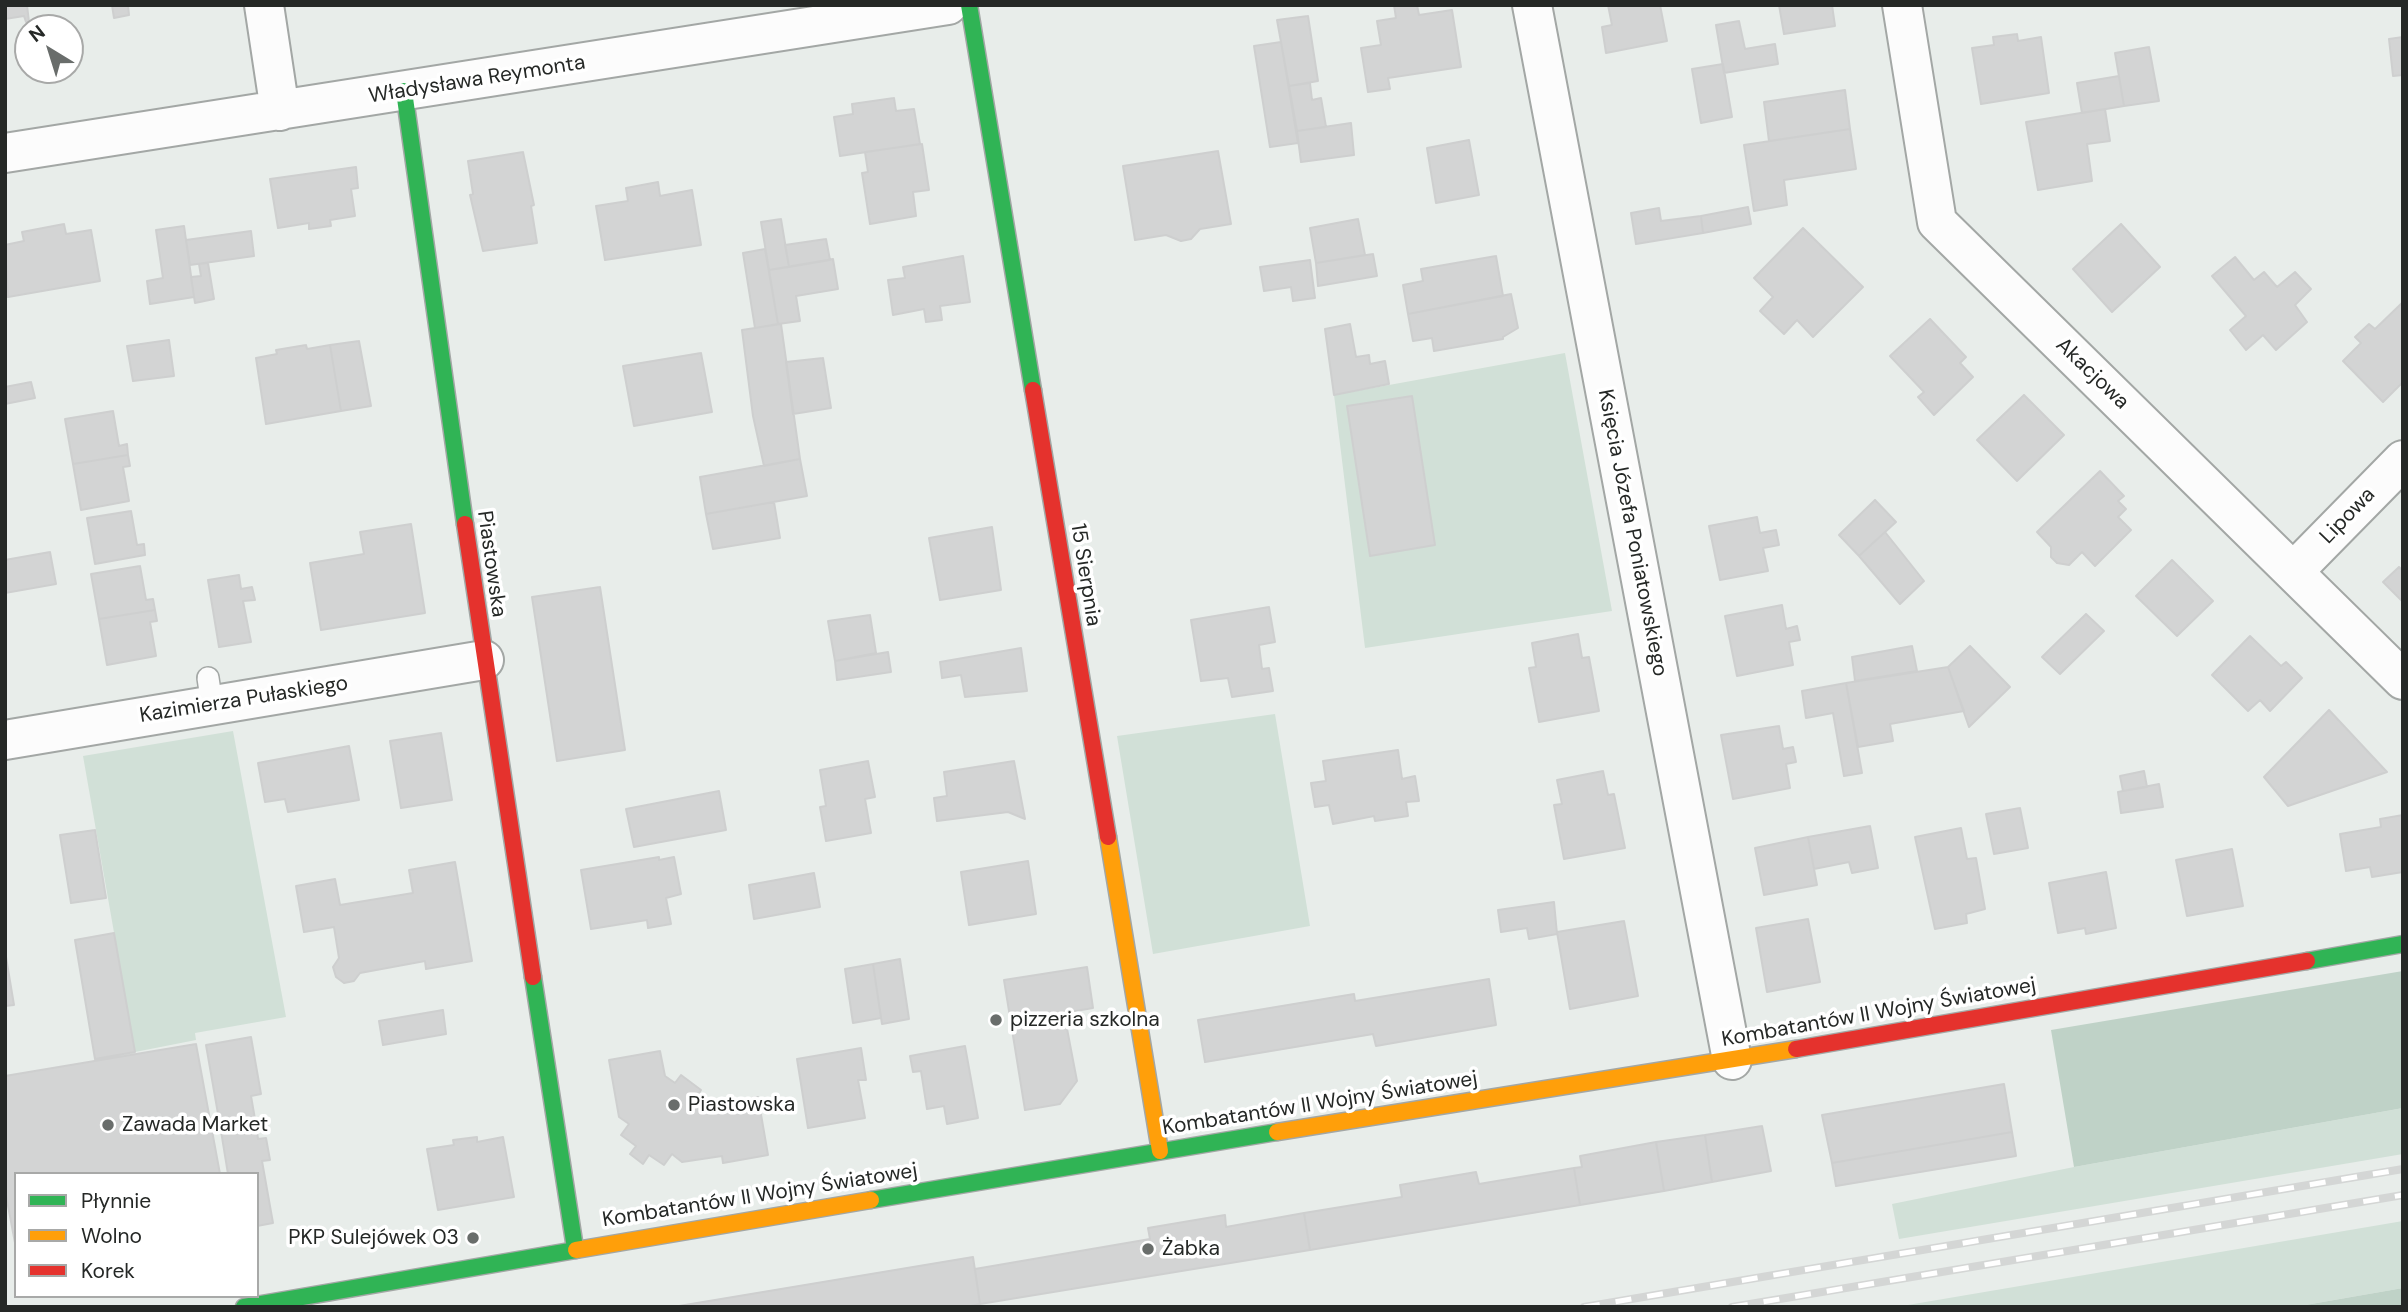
<!DOCTYPE html>
<meta charset="utf-8">
<style>
body{margin:0}
#map{position:relative;width:2408px;height:1312px;overflow:hidden;background:#e8edea;font-family:"DM Sans",sans-serif}
canvas{display:block}
.frame{position:absolute;inset:0;border:7px solid #252826;pointer-events:none}
.legend{position:absolute;left:14px;top:1172px;width:245px;height:126px;box-sizing:border-box;background:#fff;border:2px solid #a8a9a8;margin:0;padding:9px 12px;list-style:none;font-size:21px;color:#252826}
.legend li{display:flex;align-items:center;gap:14px;height:35px}
.legend b{width:35px;border:2px solid #a8a9a8}
.north{position:absolute;left:14px;top:14px;width:70px;height:70px;box-sizing:border-box;background:#fff;border:2px solid #a8a9a8;border-radius:50%;rotate:322deg;font-size:19px;font-weight:700;line-height:28px;text-align:center;color:#252826}
.north::after{content:'';display:block;margin:auto;width:24px;height:32px;background:#696d6b;clip-path:polygon(50% 0,100% 100%,50% 72%,0 100%)}
</style>
<div id="map">
<canvas width="2408" height="1312"></canvas>
<div class="frame"></div>
<ul class="legend">
<li><b style="height:9px;background:#30b455"></b>Płynnie</li>
<li><b style="height:9px;background:#ff9f0a"></b>Wolno</li>
<li><b style="height:9px;background:#e5322d"></b>Korek</li>
</ul>
<div class="north">N</div>
</div>
<script>
const ctx = document.querySelector('canvas').getContext('2d');
ctx.lineJoin = 'round';
function paint(path, color) {
  ctx.fillStyle = color;
  ctx.fill(path, 'evenodd');
}
function shape(rows) {
  const path = new Path2D();
  for (const r of rows) {
    path.moveTo(r[0], r[1]);
    for (let i = 2; i < r.length; i += 2) path.lineTo(r[i], r[i + 1]);
  }
  return path;
}
function strokePath(path, color, width, dash) {
  ctx.strokeStyle = color;
  ctx.lineWidth = width;
  ctx.lineCap = dash ? 'butt' : 'round';
  ctx.setLineDash(dash || []);
  ctx.stroke(path);
}
function label(font, color, halo, rows, align = 'center') {
  ctx.font = font + ' "DM Sans",sans-serif';
  ctx.lineWidth = 7;
  ctx.setLineDash([]);
  ctx.textBaseline = 'middle';
  ctx.strokeStyle = halo;
  ctx.fillStyle = color;
  for (const [text, x, y, turn = 0] of rows) {
    ctx.save();
    ctx.translate(x, y);
    ctx.rotate((+turn || 0) * Math.PI / 180);
    ctx.textAlign = isNaN(turn) ? turn : align;
    if (halo) ctx.strokeText(text, 0, 0);
    ctx.fillText(text, 0, 0);
    ctx.restore();
  }
}
const green = shape([
 [1565,353,1612,611,1365,648,1334,395],
 [1275,714,1310,926,1153,954,1117,736],
 [233,731,286,1017,195,1033,196,1040,135,1052,83,756],
 [2403,1108,2403,1154,1899,1239,1892,1204,2074,1167],
 [2403,1221,2403,1288,2294,1307,1896,1307]
]);
const forest = shape([
 [2403,971,2403,1108,2074,1167,2051,1030],
 [2403,1288,2403,1307,2294,1307]
]);
const building = shape([
 [5,5,27,5,29,22,26,22,24,16,5,19,5,5],
 [112,5,128,5,129,15,114,18,112,5],
 [1394,5,1417,5,1419,15,1452,10,1461,67,1388,78,1390,89,1368,92,1361,48,1381,45,1377,21,1396,18,1394,5],
 [1608,5,1660,5,1667,41,1606,53,1602,27,1612,25,1608,5],
 [1779,5,1832,5,1835,26,1784,34,1779,5],
 [1308,16,1318,81,1289,86,1277,20,1308,16],
 [1739,21,1745,49,1775,44,1778,64,1724,73,1716,25,1739,21],
 [2017,34,2018,41,2041,37,2049,93,1981,104,1972,48,1994,45,1993,37,2017,34],
 [2403,37,2403,75,2393,76,2389,39,2403,37],
 [1281,42,1298,143,1270,147,1254,46,1281,42],
 [2149,47,2159,101,2124,106,2115,53,2149,47],
 [1723,64,1732,117,1701,123,1692,69,1723,64],
 [2119,76,2124,106,2082,113,2077,83,2119,76],
 [1310,83,1312,100,1321,98,1326,127,1297,131,1289,86,1310,83],
 [1845,90,1850,129,1769,141,1764,102,1845,90],
 [894,98,896,111,914,109,920,144,840,156,834,117,853,114,852,104,894,98],
 [2105,109,2110,141,2087,144,2092,181,2038,190,2026,122,2105,109],
 [1351,123,1354,155,1301,162,1297,131,1351,123],
 [1850,129,1856,169,1784,180,1787,205,1754,211,1744,145,1850,129],
 [1469,140,1479,195,1436,203,1427,148,1469,140],
 [922,144,929,190,913,192,916,216,870,224,862,173,868,172,865,152,922,144],
 [1218,151,1231,224,1200,229,1191,239,1181,241,1166,235,1135,240,1123,166,1218,151],
 [523,152,534,205,531,206,537,243,483,251,470,195,473,194,468,161,523,152],
 [356,167,358,188,351,189,355,216,330,220,331,226,309,229,309,223,278,228,270,179,356,167],
 [658,182,660,196,692,190,701,245,605,260,596,206,628,201,626,188,658,182],
 [1748,207,1751,224,1703,233,1701,216,1748,207],
 [1659,208,1661,221,1701,216,1703,233,1636,244,1631,213,1659,208],
 [781,219,789,267,769,270,761,222,781,219],
 [1358,219,1365,255,1316,263,1310,228,1358,219],
 [64,224,66,234,91,230,100,281,8,297,5,245,24,241,22,232,64,224],
 [2121,224,2160,267,2112,312,2073,269,2121,224],
 [184,226,194,297,150,304,147,281,163,278,156,230,184,226],
 [1803,228,1863,287,1813,337,1797,320,1784,334,1760,311,1773,297,1754,278,1803,228],
 [251,231,254,256,190,265,186,240,251,231],
 [826,239,830,260,789,267,785,245,826,239],
 [765,249,778,324,755,328,743,253,765,249],
 [1373,254,1377,276,1318,286,1316,263,1373,254],
 [963,256,970,302,940,306,942,320,926,322,924,309,893,315,888,280,905,278,903,267,963,256],
 [1496,256,1503,296,1408,314,1403,285,1423,281,1421,269,1496,256],
 [2235,257,2254,280,2264,272,2277,287,2295,272,2311,289,2295,305,2307,322,2276,350,2263,335,2246,350,2230,330,2246,316,2212,276,2235,257],
 [833,259,838,289,796,296,800,321,778,324,769,270,833,259],
 [1310,260,1315,298,1293,301,1291,287,1264,291,1260,267,1310,260],
 [208,263,214,299,195,303,191,277,201,276,199,264,208,263],
 [1511,294,1518,328,1503,337,1503,339,1434,351,1432,338,1413,341,1408,314,1511,294],
 [2403,302,2403,382,2383,402,2343,361,2361,343,2355,337,2369,324,2375,329,2403,302],
 [1930,319,1966,357,1960,363,1973,377,1934,415,1918,397,1924,392,1890,356,1930,319],
 [781,324,800,459,764,466,753,416,742,330,781,324],
 [1350,324,1356,357,1369,355,1370,364,1385,361,1389,384,1334,395,1325,329,1350,324],
 [169,340,174,376,133,381,127,346,169,340],
 [359,341,371,406,341,411,330,345,359,341],
 [306,345,307,349,330,345,341,411,266,424,256,358,277,354,276,350,306,345],
 [701,353,712,412,634,426,623,366,701,353],
 [823,358,831,408,793,414,786,362,823,358],
 [31,382,35,398,5,404,5,387,31,382],
 [2024,395,2064,435,2017,481,1977,440,2024,395],
 [1412,396,1435,545,1370,556,1347,406,1412,396],
 [113,411,119,446,127,444,128,455,73,464,65,419,113,411],
 [128,455,130,466,123,467,129,501,81,510,73,464,128,455],
 [800,459,807,496,706,514,700,477,800,459],
 [2100,471,2124,496,2118,501,2126,509,2118,517,2131,530,2095,566,2082,552,2069,565,2057,563,2051,557,2051,547,2037,532,2100,471],
 [1875,500,1896,522,1859,556,1839,535,1875,500],
 [774,502,780,538,713,549,706,514,774,502],
 [131,511,137,545,144,544,145,555,95,564,87,518,131,511],
 [1757,517,1760,533,1776,530,1779,545,1763,548,1768,571,1720,580,1709,526,1757,517],
 [411,524,425,613,321,630,310,563,364,554,360,532,411,524],
 [992,527,1001,590,940,600,929,538,992,527],
 [1885,532,1924,581,1900,604,1859,556,1885,532],
 [50,552,56,584,5,593,5,560,50,552],
 [2172,560,2213,601,2177,636,2136,596,2172,560],
 [140,566,146,600,153,599,155,610,99,619,91,574,140,566],
 [2399,567,2403,571,2403,602,2383,582,2399,567],
 [239,575,241,589,252,587,255,600,243,601,251,642,219,647,208,580,239,575],
 [600,587,625,750,557,761,532,597,600,587],
 [1782,605,1786,629,1797,626,1800,640,1789,642,1793,665,1737,676,1725,616,1782,605],
 [1269,607,1275,642,1259,645,1262,669,1269,668,1273,691,1232,697,1228,678,1201,681,1191,620,1269,607],
 [155,610,157,621,150,622,156,656,107,665,99,619,155,610],
 [2086,614,2104,631,2060,674,2042,657,2086,614],
 [870,615,876,653,835,661,828,621,870,615],
 [1578,634,1582,658,1589,657,1599,711,1539,722,1529,668,1536,667,1532,643,1578,634],
 [2250,636,2281,666,2286,662,2302,678,2270,711,2260,700,2248,711,2212,675,2250,636],
 [1912,646,1917,671,1855,681,1852,657,1912,646],
 [1970,646,2010,687,1969,727,1948,667,1970,646],
 [1021,648,1027,691,965,697,961,675,942,678,940,662,1021,648],
 [888,652,891,672,837,680,835,661,888,652],
 [1948,667,1964,711,1890,724,1893,741,1858,747,1846,683,1948,667],
 [1846,683,1862,773,1844,776,1833,713,1806,718,1802,691,1846,683],
 [2329,710,2387,772,2288,806,2264,777,2329,710],
 [1779,726,1783,749,1793,747,1796,762,1786,764,1790,788,1733,799,1721,735,1779,726],
 [441,733,452,800,401,808,390,741,441,733],
 [349,746,359,800,288,812,285,799,265,802,258,763,349,746],
 [1398,750,1402,779,1415,776,1419,801,1406,802,1408,816,1375,821,1374,816,1333,824,1329,805,1315,807,1311,783,1326,781,1323,761,1398,750],
 [868,761,875,797,865,799,871,833,826,841,820,807,826,806,820,770,868,761],
 [1014,761,1025,819,1008,812,937,821,934,798,947,796,944,772,1014,761],
 [1603,771,1608,795,1614,794,1625,848,1564,859,1554,805,1562,804,1557,780,1603,771],
 [2144,771,2147,787,2123,791,2120,776,2144,771],
 [2159,784,2163,807,2121,813,2118,792,2159,784],
 [719,791,726,830,634,847,626,809,719,791],
 [2020,808,2028,848,1994,854,1986,814,2020,808],
 [2403,815,2403,872,2372,877,2370,867,2346,871,2340,834,2381,827,2380,819,2403,815],
 [1870,826,1878,868,1852,873,1849,862,1814,869,1808,837,1870,826],
 [1961,828,1967,859,1976,858,1985,909,1966,914,1967,923,1935,929,1915,837,1961,828],
 [95,830,106,898,71,903,60,835,95,830],
 [1808,837,1817,885,1764,895,1755,848,1808,837],
 [2232,849,2243,906,2187,916,2176,860,2232,849],
 [659,857,659,860,674,857,681,894,666,898,671,924,648,928,647,920,591,929,581,870,659,857],
 [1028,861,1036,914,969,925,961,872,1028,861],
 [455,862,472,961,426,969,425,961,360,973,354,981,344,983,336,977,333,967,339,958,334,927,304,932,296,886,335,879,340,905,413,893,409,870,455,862],
 [2106,872,2116,928,2086,934,2085,928,2058,933,2049,883,2106,872],
 [814,873,820,907,754,919,749,885,814,873],
 [1554,902,1557,934,1529,939,1527,928,1501,932,1498,910,1554,902],
 [1808,919,1820,982,1767,992,1756,928,1808,919],
 [1624,921,1638,996,1570,1009,1557,932,1624,921],
 [114,933,135,1052,95,1059,75,940,114,933],
 [5,951,14,1005,5,1006,5,951],
 [900,959,909,1019,882,1024,873,964,900,959],
 [873,964,881,1018,853,1023,845,969,873,964],
 [1087,967,1093,1008,1064,1013,1077,1081,1060,1104,1025,1110,1004,980,1087,967],
 [1489,979,1496,1025,1376,1046,1373,1034,1205,1062,1198,1020,1354,994,1355,1001,1489,979],
 [443,1010,446,1034,383,1045,379,1021,443,1010],
 [251,1037,261,1094,251,1096,256,1125,221,1131,206,1045,251,1037],
 [196,1044,220,1174,16,1174,16,1248,5,1190,5,1076,196,1044],
 [965,1046,978,1118,947,1124,944,1106,927,1109,921,1071,913,1072,910,1056,965,1046],
 [861,1048,866,1080,858,1080,865,1118,808,1128,797,1059,861,1048],
 [660,1051,665,1076,675,1083,681,1075,701,1090,696,1098,705,1105,758,1097,768,1155,723,1163,722,1156,682,1162,672,1154,664,1165,649,1155,643,1164,630,1154,636,1146,621,1135,629,1124,619,1117,609,1060,660,1051],
 [2004,1084,2012,1132,1832,1163,1822,1115,2004,1084],
 [256,1125,258,1139,266,1138,270,1160,262,1161,273,1223,257,1226,257,1174,228,1174,221,1131,256,1125],
 [1762,1126,1771,1171,1712,1182,1705,1135,1762,1126],
 [2012,1132,2016,1156,1836,1186,1832,1163,2012,1132],
 [1705,1135,1712,1182,1664,1191,1656,1142,1705,1135],
 [477,1137,477,1142,503,1137,514,1197,438,1210,427,1149,454,1145,453,1140,477,1137],
 [1656,1142,1664,1191,1580,1205,1574,1168,1582,1167,1580,1156,1656,1142],
 [1574,1168,1580,1205,1310,1250,1304,1213,1402,1197,1400,1185,1476,1172,1479,1184,1574,1168],
 [1304,1213,1310,1250,980,1304,975,1269,1150,1239,1148,1228,1225,1215,1226,1227,1304,1213],
 [973,1257,980,1304,967,1307,679,1306,973,1257]
]);
const lane = shape([
 [208,678,212,705]
]);
const street = shape([
 [264,5,280,111],
 [1532,5,1732,1060],
 [1902,5,1937,222,2403,680],
 [5,153,948,5],
 [2294,571,2403,460],
 [5,740,484,660]
]);
const fast = shape([
 [969,5,1033,390],
 [404,91,465,524],
 [2307,961,2403,944],
 [533,977,575,1248],
 [871,1200,1277,1132],
 [244,1307,576,1250]
]);
const slow = shape([
 [1108,837,1160,1151],
 [1277,1132,1796,1049],
 [576,1250,871,1200]
]);
const jam = shape([
 [1033,390,1108,837],
 [465,524,533,977],
 [1796,1049,2307,961]
]);
const rail = shape([
 [1584,1307,2403,1169],
 [1732,1307,2403,1195]
]);
const markers = [
 [996,1020,7,"#696d6b"],
 [674,1105,7,"#696d6b"],
 [108,1125,7,"#696d6b"],
 [473,1238,7,"#696d6b"],
 [1148,1249,7,"#696d6b"]
];
const streetNames = [
 ["Władysława Reymonta",477,80,-9],
 ["Akacjowa",2092,374,44],
 ["Lipowa",2348,516,-46],
 ["Księcia Józefa Poniatowskiego",1632,533,79],
 ["Piastowska",491,564,82],
 ["15 Sierpnia",1085,575,81],
 ["Kazimierza Pułaskiego",244,700,-9],
 ["Kombatantów II Wojny Światowej",1879,1013,-10],
 ["Kombatantów II Wojny Światowej",1320,1104,-9],
 ["Kombatantów II Wojny Światowej",760,1196,-9]
];
const poiNames = [
 ["pizzeria szkolna",1010,1020],
 ["Piastowska",688,1105],
 ["Zawada Market",122,1125],
 ["PKP Sulejówek 03",459,1238,"right"],
 ["Żabka",1162,1249]
];
paint(green, '#d1e0d7');
paint(forest, '#bfd2c7');
paint(building, '#d3d4d4');
strokePath(building, '#cecfcf', 2);
strokePath(lane, '#a3a7a5', 24);
strokePath(street, '#a3a7a5', 42);
strokePath(fast, '#a3a7a5', 19);
strokePath(slow, '#a3a7a5', 19);
strokePath(jam, '#a3a7a5', 19);
strokePath(lane, '#fcfcfc', 21);
strokePath(street, '#fcfcfc', 38);
strokePath(fast, '#30b455', 16);
strokePath(slow, '#ff9f0a', 16);
strokePath(jam, '#e5322d', 16);
strokePath(rail, '#d4d6d5', 8);
strokePath(rail, '#fff', 5, [16]);
for (const [x, y, r, color] of markers) {
  const dot = new Path2D();
  dot.arc(x, y, r, 0, 2 * Math.PI);
  ctx.fillStyle = color;
  ctx.fill(dot);
  strokePath(dot, '#fff', 2.5);
}
label('21px', '#252826', '#fff', streetNames);
label('21px', '#252826', '#fff', poiNames, 'left');
</script>
